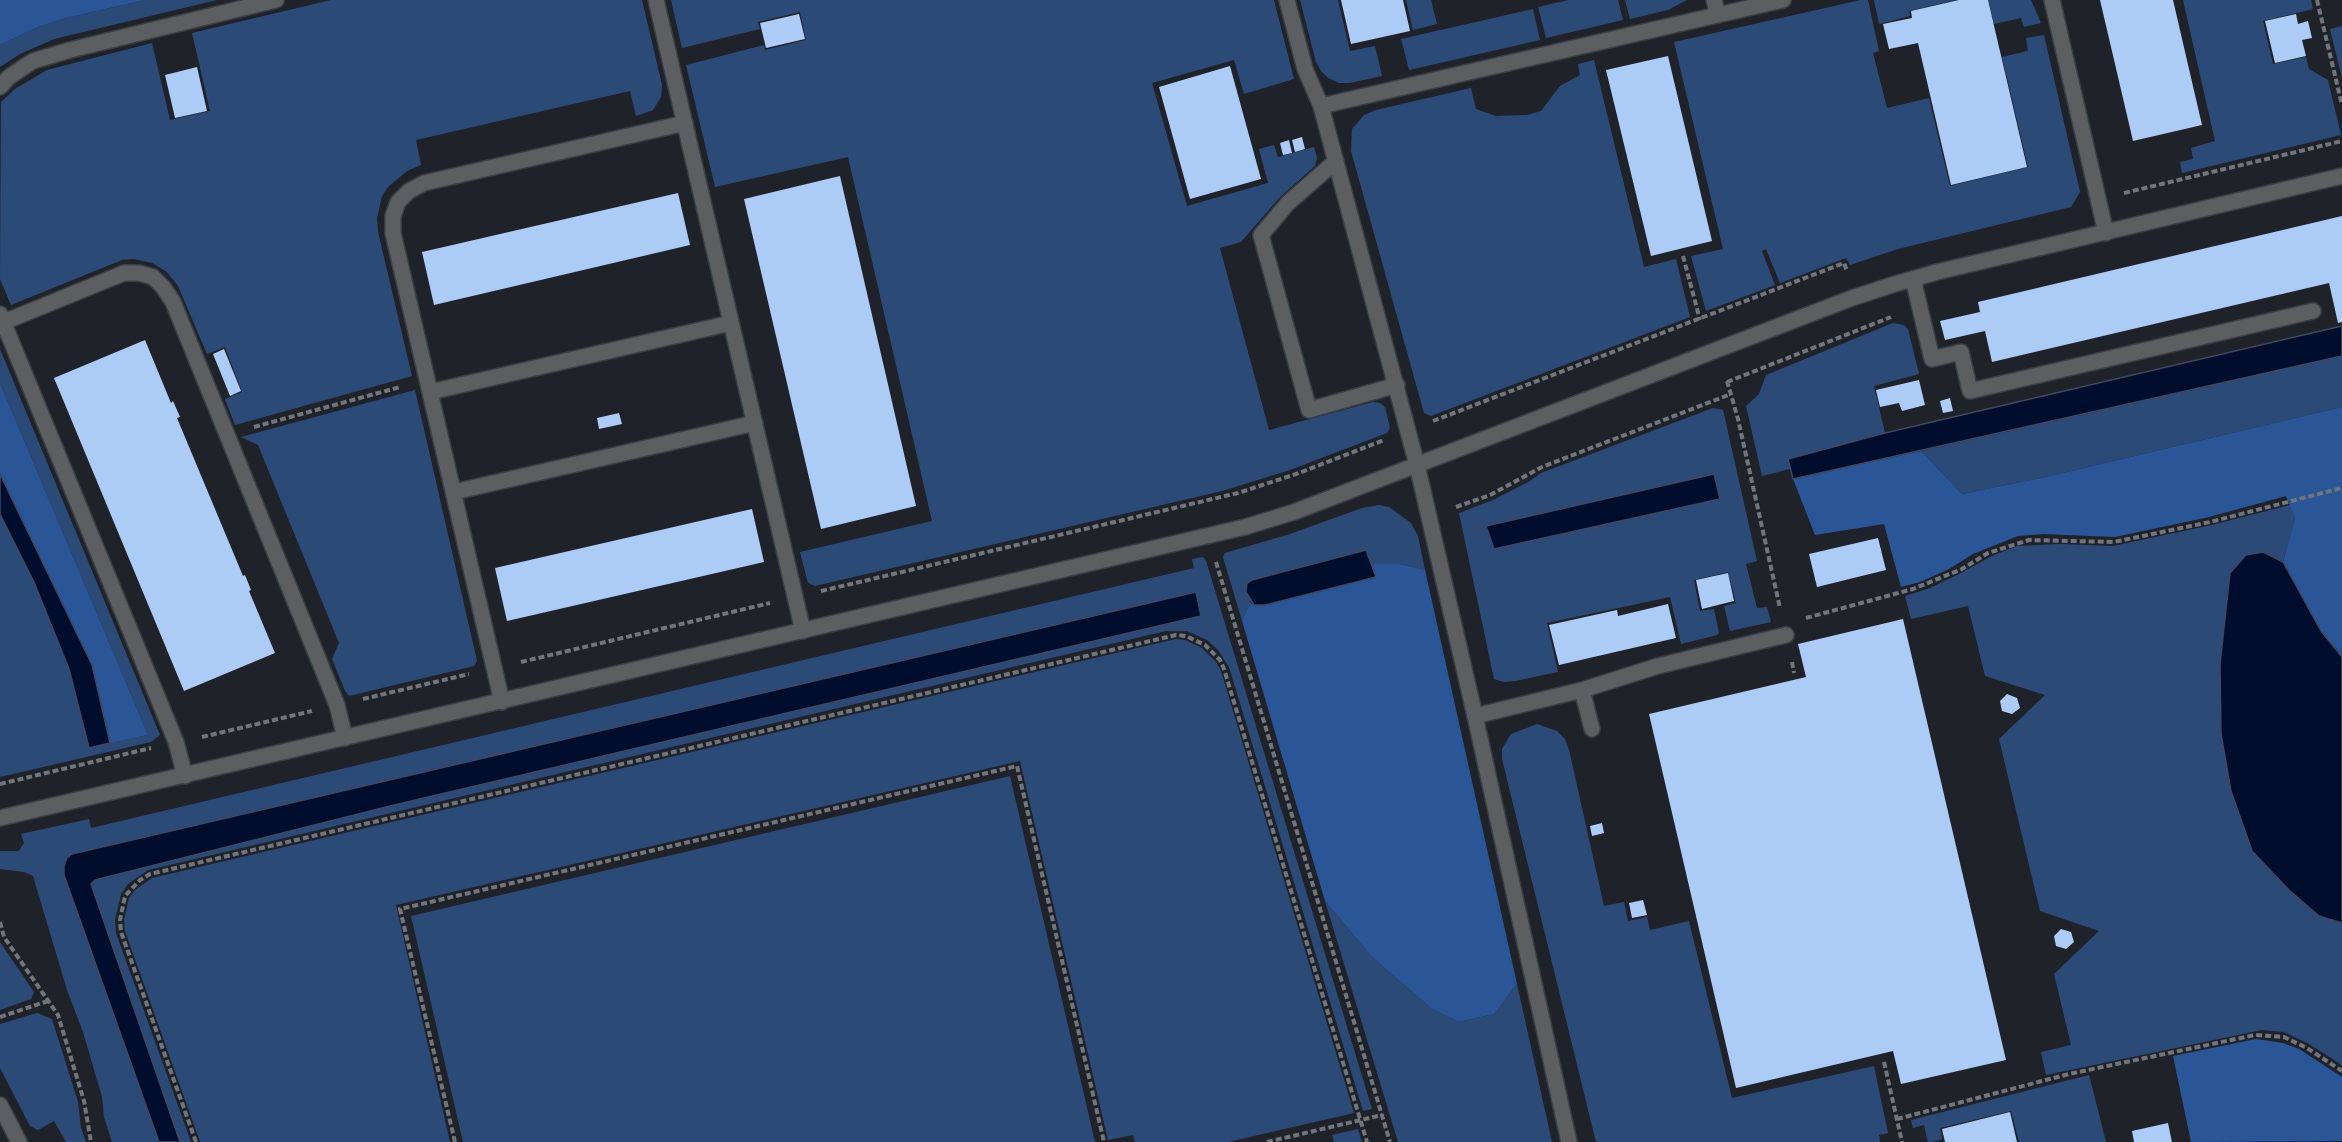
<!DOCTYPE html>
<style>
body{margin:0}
canvas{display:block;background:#1f2329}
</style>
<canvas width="2342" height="1142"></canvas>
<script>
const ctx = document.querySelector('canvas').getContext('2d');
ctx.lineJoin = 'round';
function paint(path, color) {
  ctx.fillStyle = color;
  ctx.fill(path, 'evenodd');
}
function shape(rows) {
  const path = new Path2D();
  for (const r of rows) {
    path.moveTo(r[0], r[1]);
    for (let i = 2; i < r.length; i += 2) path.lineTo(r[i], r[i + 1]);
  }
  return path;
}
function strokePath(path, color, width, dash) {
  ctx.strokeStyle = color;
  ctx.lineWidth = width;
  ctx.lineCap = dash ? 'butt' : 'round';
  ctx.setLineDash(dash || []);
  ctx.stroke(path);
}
const green = shape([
 [145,0,217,0,54,39,20,54,0,67,0,45,38,27,66,18],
 [331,0,642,0,662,85,661,97,653,110,636,116,630,91,416,140,421,165,407,171,389,186,382,196,377,218,378,232,412,376,235,425,225,399,242,392,225,347,207,354,178,286,167,272,152,263,134,259,122,260,11,305,0,279,1,102,15,89,47,70,152,43,170,120,210,111,192,33],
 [671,0,1274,0,1294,79,1244,94,1234,60,1152,83,1187,206,1268,183,1259,149,1274,145,1278,157,1314,147,1317,158,1315,166,1280,197,1241,242,1220,248,1269,430,1373,402,1380,403,1385,407,1390,428,1387,433,1290,470,1222,491,815,586,808,583,800,552,932,521,848,157,715,187,686,65,764,45,765,50,806,40,800,12,758,22,760,29,682,48],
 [1300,0,1338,0,1350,51,1375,46,1382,76,1350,83,1339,83,1328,78,1321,71,1316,62],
 [1406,0,1431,0,1437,24,1413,30],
 [1569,0,1618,0,1623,20,1546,38,1538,7],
 [1625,0,1687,0,1668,10,1630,19],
 [1861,0,1868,0,1879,51,1873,53,1887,108,1929,98,1950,186,2028,167,2002,57,2028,51,2026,38,2044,35,2080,192,2071,207,1898,249,1850,265,1846,258,1780,283,1766,249,1762,251,1775,285,1706,311,1691,256,1723,249,1674,42],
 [1874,0,1956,0,1909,11,1910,16,1879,24],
 [1988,0,2031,0,2041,23,2024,27,2021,18,1994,24],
 [2183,0,2311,0,2313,9,2263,21,2273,64,2306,57,2309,69,2328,80,2341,135,2182,173,2180,162,2193,159,2191,148,2215,141],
 [1533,9,1540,40,1409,70,1401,39],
 [2342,26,2342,78,2330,29],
 [1594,60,1644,267,1676,259,1690,317,1431,416,1424,413,1351,151,1352,129,1364,115,1376,110,1471,88,1476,109,1496,116,1527,115,1541,111,1560,86,1580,75,1578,64],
 [1893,323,1904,325,1908,329,1919,374,1874,386,1885,433,1788,459,1790,469,1762,476,1746,406,1759,394,1766,375],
 [0,349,160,735,151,742,0,777,0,514,34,582,69,669,89,747,148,735,0,383],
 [2342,356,2342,407,2046,477,1962,494,1921,451],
 [415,390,477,661,474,666,349,696,345,691,332,659,339,643,258,445,241,437],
 [1713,408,1723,410,1757,561,1746,564,1757,608,1767,607,1771,622,1730,631,1724,606,1736,603,1728,572,1694,580,1700,611,1714,609,1719,633,1717,635,1681,644,1670,597,1547,623,1558,672,1515,681,1504,682,1494,679,1459,513,1493,500,1530,481,1541,473],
 [1379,505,1389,507,1411,523,1418,536,1425,570,1400,564,1371,564,1366,550,1250,601,1252,604,1248,607,1242,621,1223,557,1225,553,1290,534,1362,508],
 [2290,505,2295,518,2283,562,2263,552,2246,555,2230,573,2220,664,2221,734,2252,851,2289,890,2319,916,2342,923,2342,1065,2309,1044,2284,1032,2262,1030,2046,1075,2041,1052,2071,1045,2054,974,2099,931,2040,911,1999,739,2045,695,1985,676,1968,606,1911,619,1905,596,1930,588,1961,573,1992,556,2017,546,2060,544,2113,546,2212,525],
 [1203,557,1206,561,1372,1109,1363,1111,1229,667,1217,649,1207,640,1187,631,1166,631,148,870,128,884,121,894,115,920,116,933,191,1142,180,1142,91,884,95,880,107,876,394,805,1200,616,1196,593,72,854,64,875,159,1142,112,1142,104,1117,102,1097,83,1032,67,990,33,876,24,872,0,869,0,851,19,851,24,843,21,834,89,819,91,828,1194,568,1192,559],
 [1176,639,1185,640,1202,648,1216,662,1221,671,1354,1113,1228,1142,1135,1142,1133,1135,1108,1140,1020,761,396,905,450,1142,200,1142,125,931,124,920,129,898,135,890,152,878],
 [1537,724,1557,731,1565,739,1569,750,1604,906,1624,902,1628,921,1647,917,1650,930,1689,921,1732,1098,1874,1066,1888,1133,1879,1135,1880,1142,1596,1142,1502,759,1502,749,1511,734],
 [1010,776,1095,1142,463,1142,411,916],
 [1325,901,1372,957,1432,1009,1459,1022,1494,1014,1517,984,1552,1142,1398,1142],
 [0,942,34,992,31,999,0,1010],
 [37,1013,52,1019,78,1102,81,1128,86,1142,66,1142,54,1121,38,1130,30,1126,0,1068,0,1024],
 [2089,1075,2106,1142,2019,1142,2011,1111,1940,1128,1942,1139,1931,1142,1928,1142,1924,1125,1913,1128,1911,1120],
 [1358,1129,1362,1142,1334,1142,1332,1135]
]);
const forest = shape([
 [0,0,145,0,66,18,38,27,0,45],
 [0,383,148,735,110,743,92,665,0,474],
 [2342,407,2342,657,2321,631,2283,562,2295,518,2286,496,2209,517,2115,537,2043,534,2018,536,1973,554,1949,569,1920,582,1901,587,1884,524,1815,535,1793,479,1921,451,1962,494,2046,477],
 [1371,564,1400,564,1425,570,1517,984,1494,1014,1459,1022,1432,1009,1372,957,1325,901,1242,621,1248,607,1252,604,1266,605,1375,577],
 [2256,1039,2283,1043,2299,1049,2342,1077,2342,1141,2191,1142,2173,1056]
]);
const water = shape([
 [2342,326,2342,356,1793,479,1788,459,1885,433,2342,326],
 [0,474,92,665,110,743,89,748,69,669,34,582,0,514,0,474],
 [1714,474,1720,499,1494,549,1486,526,1714,474],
 [1366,550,1376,577,1265,605,1254,605,1246,592,1247,583,1252,580,1366,550],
 [2263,552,2283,562,2321,631,2342,657,2342,923,2319,916,2289,890,2252,851,2231,791,2221,734,2220,664,2230,573,2246,555,2263,552],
 [1196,592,1201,616,394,805,95,880,91,884,180,1142,159,1142,64,875,64,866,67,858,72,854,1196,592]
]);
const building = shape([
 [1341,0,1403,0,1410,31,1351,44],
 [1959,0,1988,0,2027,167,1951,185,1918,43,1889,49,1883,24,1912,18,1911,11],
 [2100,0,2173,0,2202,125,2133,141],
 [799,14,805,39,766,48,760,23],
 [2296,14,2298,24,2308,21,2312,38,2302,40,2306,56,2275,63,2265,21],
 [1668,56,1712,241,1651,256,1606,70],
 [1230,66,1261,179,1190,199,1159,87],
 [197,67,207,111,175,118,165,75],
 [1302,137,1305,149,1295,152,1292,140],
 [1289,140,1292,153,1283,155,1280,143],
 [840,176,916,506,821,529,744,199],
 [678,193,690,245,434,305,422,252],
 [2342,216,2342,322,2338,323,2329,283,1992,362,1985,331,1945,340,1940,321,1980,312,1978,302],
 [145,340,171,403,173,401,180,417,177,418,243,576,245,575,251,590,249,591,275,653,184,691,54,378],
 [224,349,241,391,230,396,213,354],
 [1919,380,1925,405,1902,411,1899,403,1880,407,1876,390],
 [1950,398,1953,411,1943,413,1940,401],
 [619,413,622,424,599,429,597,418],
 [752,509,764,562,507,621,495,568],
 [1878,538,1886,570,1817,587,1809,554],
 [1728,573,1734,601,1702,609,1696,580],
 [1668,604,1676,638,1559,665,1549,625,1617,610,1618,616],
 [1903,619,2006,1060,1901,1084,1893,1051,1736,1088,1649,714,1806,677,1798,644],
 [2007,694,2017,698,2020,708,2012,714,2002,711,2000,701],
 [1602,823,1604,833,1592,836,1590,826],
 [1643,900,1647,915,1632,918,1629,903],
 [2061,929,2071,932,2074,942,2066,949,2056,946,2054,936],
 [2010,1112,2017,1142,1945,1142,1942,1129],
 [2168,1123,2172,1142,2134,1142,2132,1131]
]);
const path = shape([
 [2317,0,2342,105],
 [2124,193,2342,141],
 [1683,256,1700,320],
 [1727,381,1738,419,1780,608],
 [1727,382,1891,317],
 [1433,421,1844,263,1847,271],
 [254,427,400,387],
 [1456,507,1490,495,1542,467,1731,394],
 [1216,562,1390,1142],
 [821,591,1238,493,1299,473,1384,440],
 [1806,618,1913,589,1962,569,1988,553,2029,540,2114,542,2210,522,2342,488],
 [521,662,770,603],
 [1792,662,1794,673],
 [363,699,469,674],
 [202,737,312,711],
 [0,784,151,748],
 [0,922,4,937,58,1015,84,1101,91,1142],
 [0,1017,48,1001],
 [1884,1062,1902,1142],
 [1897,1119,2069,1074,2255,1035,2284,1037,2307,1048,2342,1071],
 [196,1142,121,932,120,920,125,896,140,880,150,874,1176,635,1186,636,1205,645,1220,660,1224,669,1367,1142],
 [455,1142,400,909,1017,766,1104,1142],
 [1267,1142,1382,1115]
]);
const lane = shape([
 [656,0,803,631],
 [1287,0,1305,69,1321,106,1417,465],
 [1714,0,1718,15],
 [2052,0,2106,233],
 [0,87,9,77,33,61,70,50,276,0],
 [1321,106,1783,0],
 [1336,161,1288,203,1261,235,1309,410,1397,385],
 [1913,279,1932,359,1961,352,1970,391,2313,311],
 [0,314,176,742,185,776],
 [4,322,124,273,139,273,153,277,163,287,173,302,337,705,345,738],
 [430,392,731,323],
 [454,492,755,423],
 [1582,690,1592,729],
 [502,702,393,233,393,216,398,202,409,191,424,183,685,123],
 [1475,716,1582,690,1658,666,1786,635]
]);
const street = shape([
 [1417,465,1475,716,1569,1142],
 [0,818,1245,527,1294,512,1852,298,1895,284,1937,272,2342,176],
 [0,1105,19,1142]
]);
paint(green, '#2c4a78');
paint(forest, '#2a5697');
paint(water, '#000d2d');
strokePath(water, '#3e4860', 1.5);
paint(building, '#adcbf7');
strokePath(lane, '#3b3f45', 18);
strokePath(street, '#3b3f45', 18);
strokePath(path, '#72767b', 4, [6, 3]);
strokePath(lane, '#5c5e61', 15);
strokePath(street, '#5c5e61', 15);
</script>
